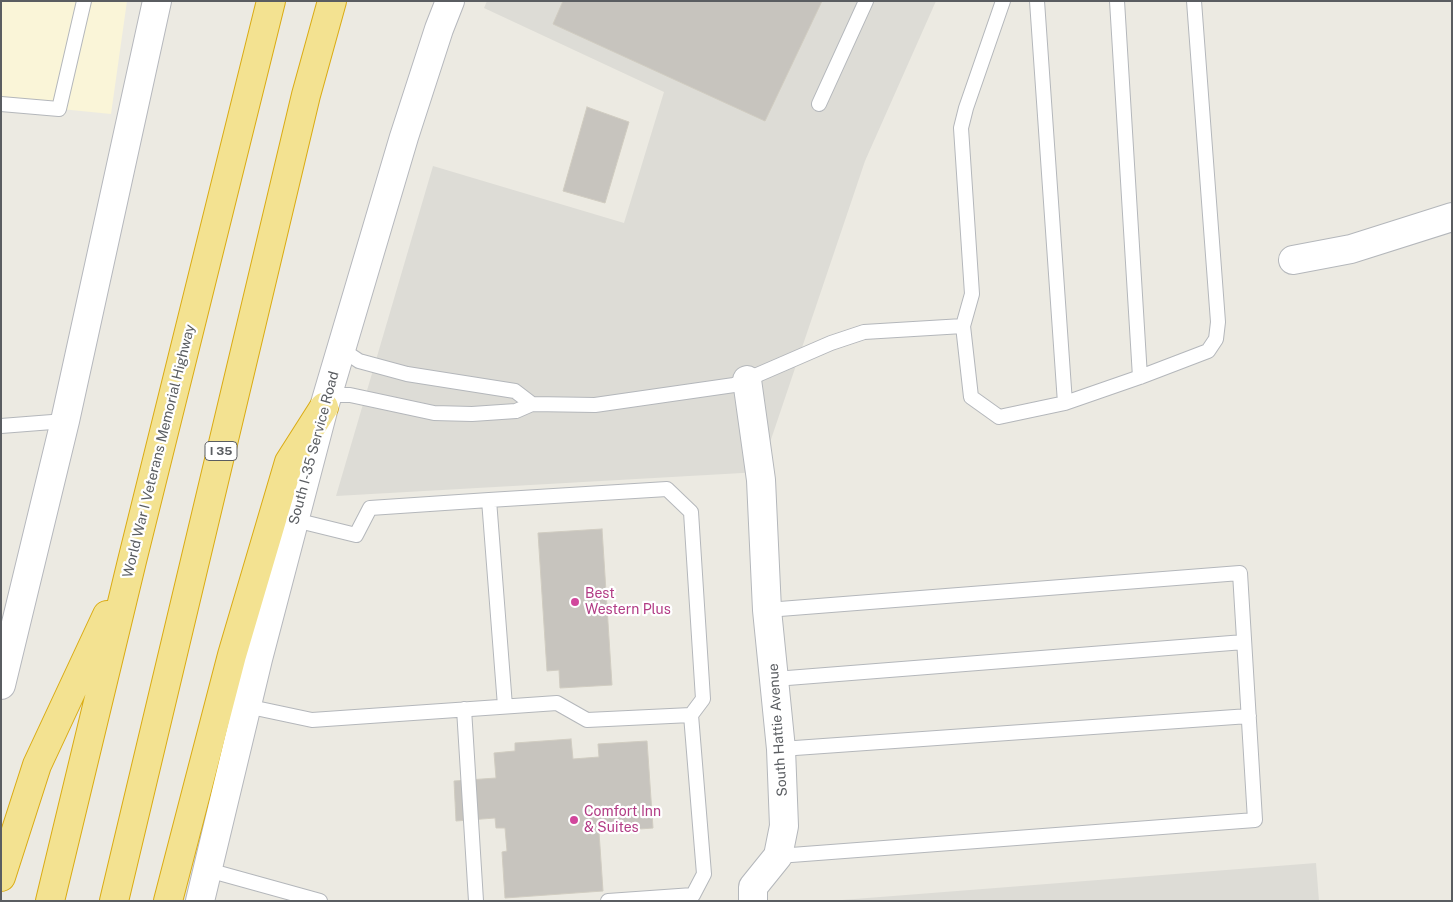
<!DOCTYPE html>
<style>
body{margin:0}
#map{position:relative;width:1453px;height:902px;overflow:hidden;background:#eceae2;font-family:"Public Sans",sans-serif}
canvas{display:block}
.frame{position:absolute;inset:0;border:2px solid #5a5d61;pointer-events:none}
</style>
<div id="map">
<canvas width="1453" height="902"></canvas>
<div class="frame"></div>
</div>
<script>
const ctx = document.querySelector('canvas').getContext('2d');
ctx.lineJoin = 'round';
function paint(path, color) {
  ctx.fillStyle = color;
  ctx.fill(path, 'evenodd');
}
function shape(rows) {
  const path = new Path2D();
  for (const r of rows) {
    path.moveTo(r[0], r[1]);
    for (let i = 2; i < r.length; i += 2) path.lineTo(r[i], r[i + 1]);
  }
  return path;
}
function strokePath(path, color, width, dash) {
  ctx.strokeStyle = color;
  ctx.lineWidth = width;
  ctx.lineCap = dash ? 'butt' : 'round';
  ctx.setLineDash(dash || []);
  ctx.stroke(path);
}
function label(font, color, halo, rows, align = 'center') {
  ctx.font = font + ' "Public Sans",sans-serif';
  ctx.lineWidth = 4.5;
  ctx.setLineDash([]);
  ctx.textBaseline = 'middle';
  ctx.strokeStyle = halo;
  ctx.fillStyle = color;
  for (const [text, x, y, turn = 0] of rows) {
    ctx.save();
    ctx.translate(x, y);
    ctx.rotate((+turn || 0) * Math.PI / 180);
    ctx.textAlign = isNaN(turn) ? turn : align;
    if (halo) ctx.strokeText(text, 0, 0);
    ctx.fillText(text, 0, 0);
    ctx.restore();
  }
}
const commercial = shape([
 [1,1,127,1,111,114,1,103]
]);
const industrial = shape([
 [487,1,936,1,865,161,760,472,336,496,433,166,624,223,664,92,484,8],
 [1316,863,1319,901,829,901]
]);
const building = shape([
 [563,1,822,1,765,121,553,24,563,1],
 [587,107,629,122,605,203,563,191,587,107],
 [602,529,612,685,560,688,559,670,547,671,538,533,602,529],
 [571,739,573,759,599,757,598,744,647,741,653,828,599,832,603,891,505,898,502,852,507,851,505,828,496,828,495,818,456,821,454,781,496,778,494,753,515,751,515,743,571,739]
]);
const lane = shape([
 [1003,1,966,108,961,128,972,294,963,326,971,397,999,417,1065,403,1140,377,1208,351,1216,339,1218,322,1194,1],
 [1037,1,1065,403],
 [1117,1,1140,377],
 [1,104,59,109,84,1],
 [819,104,866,1],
 [327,395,350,395,434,413,472,414,516,411,532,404,515,391,407,374,359,361,341,349],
 [532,404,595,405,734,385,831,343,864,332,963,326],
 [1,426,65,421],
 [489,500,667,489,691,512,703,699,691,715],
 [295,520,356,535,370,508,489,500,505,706],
 [767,610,1240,573,1255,820,778,856],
 [775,679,1244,642],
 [246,706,312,720,557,703,587,720,691,715,704,874,693,895,608,901],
 [464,709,476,901],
 [781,749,1249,716],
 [208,870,320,901]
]);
const street = shape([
 [1293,260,1351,249,1452,217],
 [747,380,761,480,767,610,781,749,784,826,778,856,753,887,753,901]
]);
const secondary = shape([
 [1,685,65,421,157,1],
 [200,901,258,659,324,407,404,137,439,29,450,1]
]);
const highway = shape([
 [1,877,37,765,107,615],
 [50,901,132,561,271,1],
 [114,901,306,95,332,1],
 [168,901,232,655,289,462,324,407]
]);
const markers = [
 [575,602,5,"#d1479c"],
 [574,820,5,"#d1479c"]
];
const shields = [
 [221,451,32]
];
const shieldNames = [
 ["I 35",221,451]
];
const streetNames = [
 ["South I-35 Service Road",314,448,-75],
 ["World War I Veterans Memorial Highway",159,451,-76],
 ["South Hattie Avenue",778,730,-94]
];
const hotelNames = [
 ["Best",585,594],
 ["Western Plus",585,610],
 ["Comfort Inn",584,812],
 ["& Suites",584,828]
];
paint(commercial, '#faf5d8');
paint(industrial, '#dddcd6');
paint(building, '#c7c4be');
strokePath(building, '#d0ccc1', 1);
strokePath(lane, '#b4b7bb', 16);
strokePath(street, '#b4b7bb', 30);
strokePath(secondary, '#b6b8bd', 30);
strokePath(highway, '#daab13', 30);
strokePath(lane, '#fff', 14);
strokePath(street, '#fff', 28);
strokePath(secondary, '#fff', 28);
strokePath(highway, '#f3e291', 28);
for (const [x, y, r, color] of markers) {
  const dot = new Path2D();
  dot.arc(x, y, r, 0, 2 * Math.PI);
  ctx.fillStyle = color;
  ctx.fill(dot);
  strokePath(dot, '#fff', 2);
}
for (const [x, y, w] of shields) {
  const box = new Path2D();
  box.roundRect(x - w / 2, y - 9.5, w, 19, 4);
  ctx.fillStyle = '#fff';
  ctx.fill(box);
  strokePath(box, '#5a5d61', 1);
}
label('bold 12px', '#5a5d61', null, shieldNames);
label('14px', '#5a5d61', '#fff', streetNames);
label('14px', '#b23c85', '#fff', hotelNames, 'left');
</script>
